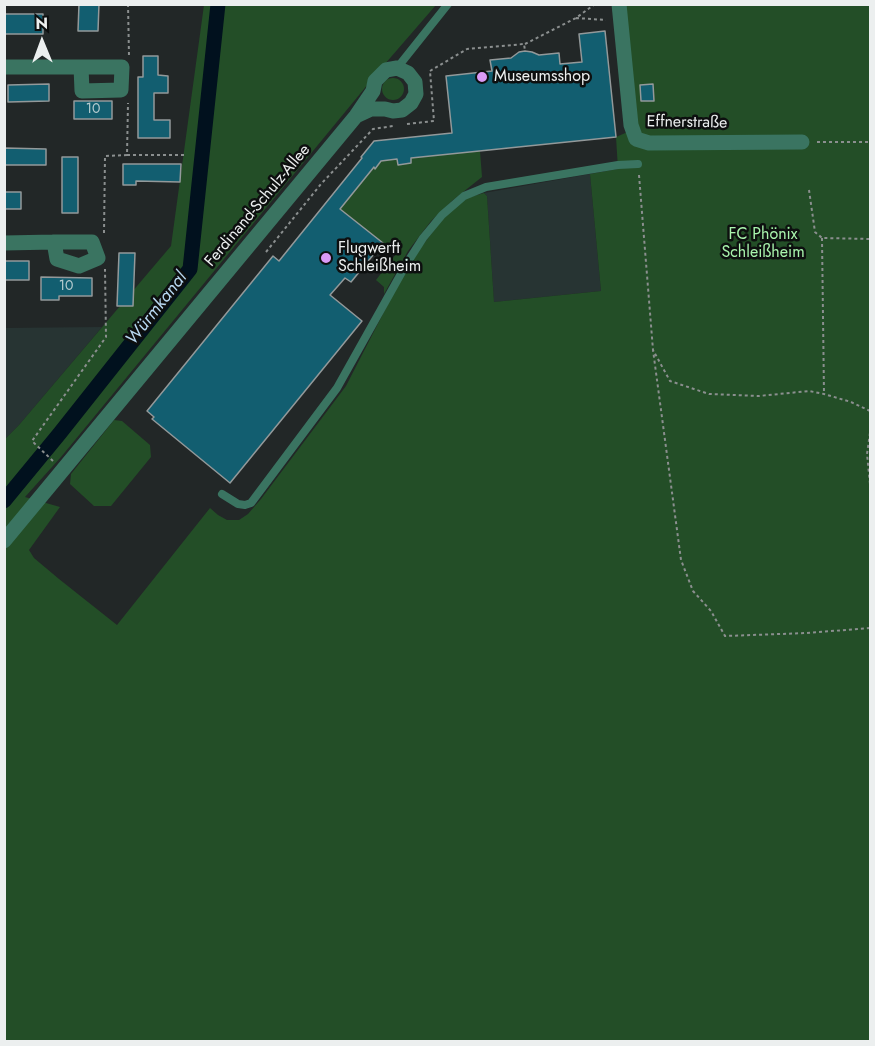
<!DOCTYPE html>
<meta charset="utf-8">
<style>
body{margin:0}
#map{position:relative;width:875px;height:1046px;overflow:hidden;background:#222727;font-family:Jost,sans-serif}
canvas{display:block}
.frame{position:absolute;inset:0;border:6px solid #ecefef;pointer-events:none}
.north{position:absolute;left:12px;top:12px;width:60px;height:60px;-webkit-text-stroke:4px #0d0f0f;paint-order:stroke;rotate:359deg;font-size:16px;font-weight:700;line-height:24px;text-align:center;color:#ecefef}
.north::after{content:'';display:block;margin:auto;width:21px;height:27px;background:#ecefef;clip-path:polygon(50% 0,100% 100%,50% 72%,0 100%)}
</style>
<div id="map">
<canvas width="875" height="1046"></canvas>
<div class="frame"></div>
<div class="north">N</div>
</div>
<script>
const ctx = document.querySelector('canvas').getContext('2d');
ctx.lineJoin = 'round';
function paint(path, color) {
  ctx.fillStyle = color;
  ctx.fill(path, 'evenodd');
}
function shape(rows) {
  const path = new Path2D();
  for (const r of rows) {
    if (r.length === 3) {
      path.moveTo(r[0] + r[2], r[1]);
      path.arc(r[0], r[1], r[2], 0, 2 * Math.PI);
      continue;
    }
    path.moveTo(r[0], r[1]);
    for (let i = 2; i < r.length; i += 2) path.lineTo(r[i], r[i + 1]);
  }
  return path;
}
function strokePath(path, color, width, dash) {
  ctx.strokeStyle = color;
  ctx.lineWidth = width;
  ctx.lineCap = dash ? 'butt' : 'round';
  ctx.setLineDash(dash || []);
  ctx.stroke(path);
}
function label(font, color, halo, rows, align = 'center') {
  ctx.font = font + ' Jost,sans-serif';
  ctx.lineWidth = 5;
  ctx.setLineDash([]);
  ctx.textBaseline = 'middle';
  ctx.strokeStyle = halo;
  ctx.fillStyle = color;
  for (const [text, x, y, turn = 0] of rows) {
    ctx.save();
    ctx.translate(x, y);
    ctx.rotate((+turn || 0) * Math.PI / 180);
    ctx.textAlign = isNaN(turn) ? turn : align;
    if (halo) ctx.strokeText(text, 0, 0);
    ctx.fillText(text, 0, 0);
    ctx.restore();
  }
}
const built = shape([
 [590,174,601,291,494,302,487,196,484,193],
 [102,327,19,425,5,439,5,328]
]);
const green = shape([
 [204,5,436,5,378,72,61,457,25,497,60,507,29,550,34,558,59,579,117,625,210,508,218,515,227,520,239,520,248,514,261,499,346,386,406,269,422,246,446,215,467,198,484,193,487,196,494,302,601,291,590,174,618,169,616,137,637,128,622,5,870,5,870,1041,5,1042,5,439,19,425,171,246],
 [393,89,11],
 [480,151,482,177,453,200,431,221,408,251,384,294,384,287,376,280,396,254,340,209,374,167,376,168,381,161,397,159,398,165,411,163,411,158],
 [114,420,122,421,150,445,151,457,111,506,94,506,70,484,71,474]
]);
const canal = shape([
 [4,501,60,433,190,269,218,4]
]);
const building = shape([
 [79,4,99,4,98,31,78,31,79,4],
 [4,14,43,14,43,34,4,34,4,14],
 [605,31,616,137,411,158,411,163,398,165,397,159,381,161,375,169,374,167,340,209,383,243,351,282,345,278,330,295,362,321,230,483,152,419,154,417,147,411,273,256,279,261,362,158,361,157,374,141,452,133,446,76,492,71,490,60,511,58,519,52,525,51,532,52,539,55,559,53,560,64,582,62,579,34,605,31],
 [143,56,158,56,158,75,168,76,168,93,154,93,154,120,170,120,170,138,138,138,138,77,143,77,143,56],
 [49,84,49,101,8,102,8,85,49,84],
 [653,84,654,101,641,101,640,85,653,84],
 [74,101,112,101,112,119,74,119,74,101],
 [5,148,46,149,46,165,5,165,5,148],
 [62,157,78,157,78,213,62,213,62,157],
 [123,164,181,164,180,182,136,181,136,185,123,185,123,164],
 [4,192,21,192,21,209,4,209,4,192],
 [119,253,135,253,133,306,117,306,119,253],
 [4,261,29,261,29,280,4,280,4,261],
 [41,277,92,278,92,296,59,296,59,300,41,300,41,277]
]);
const path = shape([
 [128,4,129,56],
 [576,18,606,20],
 [525,44,576,18,595,4],
 [430,71,467,49,524,44,525,51],
 [407,124,434,121,430,71],
 [817,142,870,142],
 [127,155,186,155],
 [639,175,653,350],
 [809,190,815,232,822,238,870,239],
 [104,233,105,156,127,155,128,103],
 [822,238,824,394],
 [266,252,321,184,373,129,393,126],
 [870,411,851,402,824,394,809,391,759,396,709,394,670,381,653,350,681,560,693,591,711,611,725,636,807,633,870,628],
 [870,433,867,454,870,484],
 [53,461,32,441,106,337,105,269]
]);
const service = shape([
 [397,68,448,4],
 [222,494,238,504,245,505,251,503,337,388,407,263,423,238,442,215,464,196,486,187,618,165,638,164]
]);
const minor = shape([
 [619,4,631,125,636,139,649,143,802,142],
 [4,67,122,67,121,90,82,91,81,67],
 [4,243,54,242,92,242,98,258,79,266,57,259,54,242],
 [4,541,356,116,373,91,375,81,386,70,397,68,408,73,415,82,416,94,411,103,402,110,393,111,385,109,371,109,356,116]
]);
const markers = [
 [482,77,6,"#da9af6"],
 [326,258,6,"#da9af6"]
];
const numberNames = [
 ["10",93,110],
 ["10",66,287]
];
const poiNames = [
 ["Museumsshop",494,77],
 ["Flugwerft",338,249],
 ["Schleißheim",338,267]
];
const streetNames = [
 ["Effnerstraße",687,123,1],
 ["Ferdinand-Schulz-Allee",258,206,-50]
];
const parkNames = [
 ["FC Phönix",763,235],
 ["Schleißheim",763,253]
];
const waterNames = [
 ["Würmkanal",157,309,-52]
];
paint(built, '#273433');
paint(green, '#234e27');
strokePath(canal, '#01111e', 15);
paint(building, '#125e70');
strokePath(building, '#93999a', 1.5);
strokePath(path, '#8b8f8f', 2, [3, 3]);
strokePath(service, '#3a7461', 8);
strokePath(minor, '#3a7461', 15);
for (const [x, y, r, color] of markers) {
  const dot = new Path2D();
  dot.arc(x, y, r, 0, 2 * Math.PI);
  ctx.fillStyle = color;
  ctx.fill(dot);
  strokePath(dot, '#0d0f0f', 2);
}
label('14px', '#b6cbcf', null, numberNames);
label('16px', '#ecefef', '#0d0f0f', poiNames, 'left');
label('16px', '#ecefef', '#0d0f0f', streetNames);
label('16px', '#a9f5ad', '#0d0f0f', parkNames);
label('italic 18px', '#b7d7f0', '#0d0f0f', waterNames);
</script>
